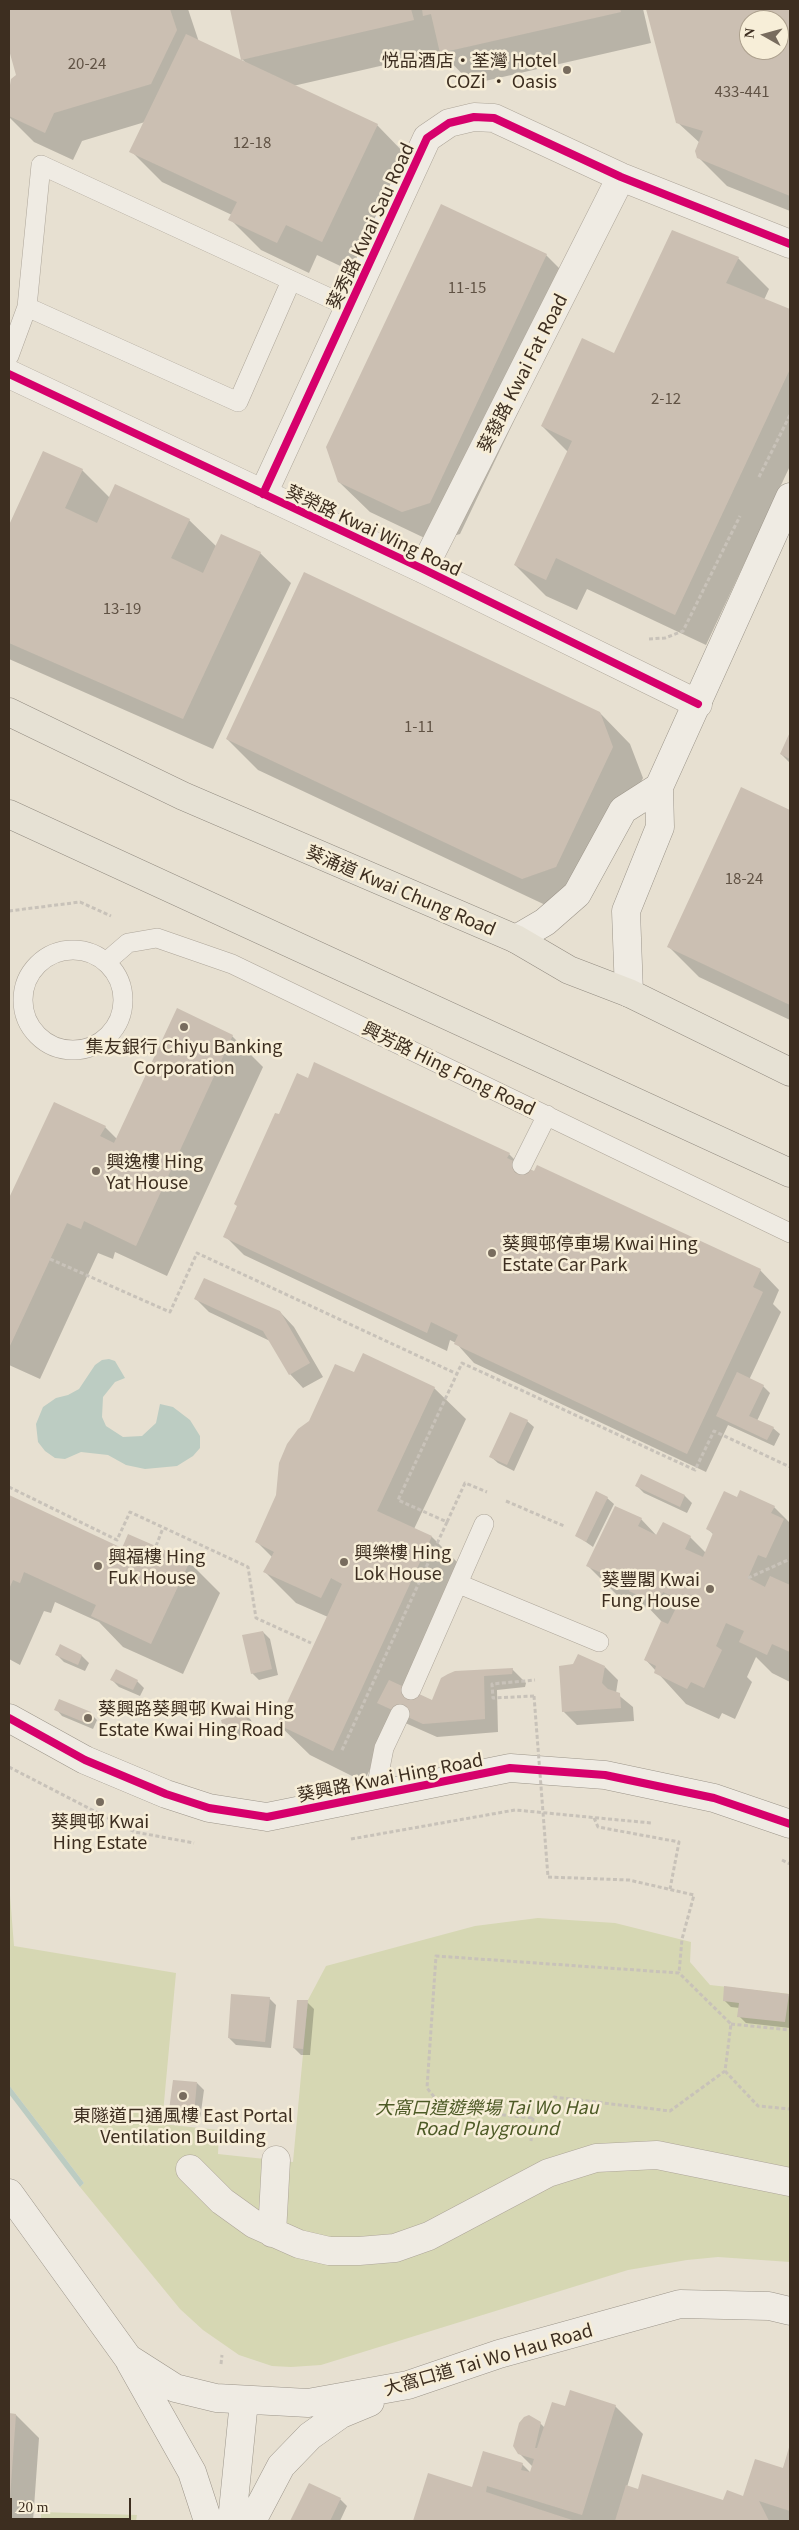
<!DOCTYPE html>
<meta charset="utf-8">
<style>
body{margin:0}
#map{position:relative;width:799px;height:2530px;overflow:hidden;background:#e7e0d1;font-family:Georgia,serif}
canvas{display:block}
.frame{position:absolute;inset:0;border:10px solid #3d2e20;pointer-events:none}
.north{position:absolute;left:739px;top:10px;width:50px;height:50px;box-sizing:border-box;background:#f7eed8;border:1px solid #ada18e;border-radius:50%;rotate:277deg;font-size:14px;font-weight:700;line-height:20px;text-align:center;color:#3d2e20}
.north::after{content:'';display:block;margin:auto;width:18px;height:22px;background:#786c5e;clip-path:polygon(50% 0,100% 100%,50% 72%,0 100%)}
.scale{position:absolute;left:10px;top:2498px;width:121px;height:22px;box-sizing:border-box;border:2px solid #3d2e20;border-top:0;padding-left:6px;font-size:15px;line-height:18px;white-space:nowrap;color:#3d2e20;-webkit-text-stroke:4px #f7eed8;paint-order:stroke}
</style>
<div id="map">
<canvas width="799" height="2530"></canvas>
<div class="frame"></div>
<div class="north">N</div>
<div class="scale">20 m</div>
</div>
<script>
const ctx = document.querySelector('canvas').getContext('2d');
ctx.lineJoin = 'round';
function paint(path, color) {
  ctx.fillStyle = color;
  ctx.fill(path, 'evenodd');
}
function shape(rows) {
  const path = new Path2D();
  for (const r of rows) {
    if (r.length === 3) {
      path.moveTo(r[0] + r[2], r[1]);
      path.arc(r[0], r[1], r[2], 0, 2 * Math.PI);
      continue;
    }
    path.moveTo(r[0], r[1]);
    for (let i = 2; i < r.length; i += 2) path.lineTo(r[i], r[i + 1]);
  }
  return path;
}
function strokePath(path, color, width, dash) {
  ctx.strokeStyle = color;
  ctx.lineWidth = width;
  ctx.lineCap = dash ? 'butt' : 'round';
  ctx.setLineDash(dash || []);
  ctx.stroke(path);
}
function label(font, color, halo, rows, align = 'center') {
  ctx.font = font + ' Georgia,"Noto Sans TC",serif';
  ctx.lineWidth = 5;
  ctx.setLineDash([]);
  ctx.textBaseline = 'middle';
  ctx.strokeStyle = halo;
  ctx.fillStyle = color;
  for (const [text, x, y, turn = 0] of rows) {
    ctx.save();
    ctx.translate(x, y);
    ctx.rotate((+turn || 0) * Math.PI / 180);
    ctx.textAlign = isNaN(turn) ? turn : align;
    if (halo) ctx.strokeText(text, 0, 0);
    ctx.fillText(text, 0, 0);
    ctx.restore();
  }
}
const green = shape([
 [9,1883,14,1946,176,1973,162,2124,219,2130,218,2154,293,2162,308,2000,326,1966,475,1926,538,1918,615,1923,691,1942,690,1962,710,1985,790,1994,790,2262,718,2257,687,2260,628,2270,321,2365,291,2367,272,2366,239,2355,203,2330,180,2309,80,2187,84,2183,9,2085],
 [41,2512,137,2515,136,2521,41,2521]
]);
const water = shape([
 [109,1359,115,1361,125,1378,115,1382,103,1397,102,1417,106,1426,123,1437,142,1436,156,1423,160,1404,173,1407,190,1420,200,1436,200,1448,193,1456,177,1466,145,1469,126,1465,108,1455,81,1452,65,1459,55,1458,45,1451,38,1442,36,1424,43,1407,56,1398,68,1395,79,1389,95,1365,102,1360],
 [9,2085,84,2183,80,2187,9,2094]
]);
const shadow = shape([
 [9,9,188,9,199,42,247,64,242,59,231,9,643,9,651,43,472,84,441,52,293,86,377,125,408,157,353,272,317,255,309,273,261,250,230,219,232,215,162,182,131,151,145,122,82,141,73,160,34,142,9,117,12,79,18,75,9,46],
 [648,9,790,9,790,211,727,186,698,157,700,143,677,122],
 [749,20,779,20,779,50,749,50],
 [441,206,546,255,578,287,460,534,433,542,370,512,339,482],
 [738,258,769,289,764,300,790,311,790,466,706,645,587,589,577,610,546,596,515,565,568,452,542,426,615,355],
 [44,453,82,470,110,498,189,520,217,547,260,553,291,583,213,749,9,659,9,528],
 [600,713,630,744,643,778,586,897,554,909,258,770,227,739],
 [790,735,790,763,781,754],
 [742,789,790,811,790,1020,699,977,668,946],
 [232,1036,263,1067,167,1276,115,1252,113,1259,98,1253,40,1379,9,1365,9,1202,55,1103,105,1127,117,1139],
 [509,1154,522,1167,534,1173,538,1167,760,1270,779,1290,773,1304,781,1312,749,1380,763,1386,770,1393,757,1421,773,1428,780,1434,774,1446,728,1425,706,1472,474,1363,456,1343,450,1340,447,1351,244,1255,225,1236],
 [196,1299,280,1312,294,1327,323,1377,303,1388,290,1374,270,1341,209,1312],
 [354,1374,434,1388,466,1419,414,1529,432,1537,463,1568,407,1689,433,1701,442,1679,512,1669,526,1683,525,1687,497,1690,498,1732,437,1737,394,1718,364,1782,310,1755,278,1724,328,1617,296,1603,265,1572,272,1557,256,1541,310,1422],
 [527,1421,534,1427,514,1471,498,1463,491,1457],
 [641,1476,685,1496,692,1503,687,1513,644,1493,637,1486],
 [9,1497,122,1550,189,1562,220,1593,183,1674,123,1647,99,1622,55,1602,51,1613,44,1611,20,1665,9,1659],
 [607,1498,614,1504,593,1547,576,1535],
 [738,1498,774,1507,790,1523,790,1682,772,1673,756,1657,747,1677,752,1682,735,1719,722,1713,719,1719,686,1704,645,1659,662,1622,646,1605,645,1608,619,1597,588,1566,641,1519,657,1536,690,1537,706,1553,714,1535,708,1529],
 [263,1632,270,1639,278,1675,259,1680,252,1673],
 [61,1646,82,1656,89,1663,85,1671,64,1662,57,1655],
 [605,1667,618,1680,616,1693,633,1707,634,1721,577,1725,563,1711],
 [112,1680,137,1681,144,1688,140,1696,119,1687],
 [56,1709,90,1713,97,1720,93,1729,62,1716],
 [244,1713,251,1720,255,1731,232,1738,225,1731],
 [788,1995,790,1997,790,2028,746,2023,739,2016,740,2008,731,2007,724,2000],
 [269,1998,276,2005,271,2048,236,2045,229,2038],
 [307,2002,314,2009,310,2055,301,2055,294,2048],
 [197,2083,204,2090,200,2119,177,2116,170,2109],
 [615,2406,643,2434,627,2487,639,2491,724,2502,748,2499,783,2469,790,2447,790,2521,415,2521,429,2475,473,2488,522,2464,531,2473,533,2467,519,2453,540,2423,545,2428,566,2408],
 [9,2415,16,2415,39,2438,33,2521,9,2521],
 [309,2485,340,2499,347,2506,340,2521,291,2521]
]);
const building = shape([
 [9,9,170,9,177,30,151,84,54,113,45,133,9,116,9,91,11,79,16,75,9,50],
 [230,9,411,9,414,20,241,60],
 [422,9,620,9,621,12,440,53,431,14,423,16],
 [646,9,790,9,790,196,697,158,695,151,703,131,676,123],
 [749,20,779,20,779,50,749,50],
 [186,34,378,124,322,242,286,225,277,243,228,220,237,202,129,152],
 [441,204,547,254,430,503,402,512,338,482,326,447],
 [672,230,739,257,726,283,790,309,790,369,675,615,556,558,546,580,514,565,572,441,541,426,582,338,614,353],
 [43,451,83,469,65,508,97,523,115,484,190,519,171,558,203,573,221,534,261,552,183,719,9,643,9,525],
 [304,572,600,712,613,747,556,867,522,879,226,739],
 [790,732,790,759,780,754],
 [741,787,790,810,790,1005,667,947],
 [177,1008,233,1035,136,1246,84,1221,81,1229,67,1223,9,1348,9,1198,54,1102,106,1126,100,1136,114,1143],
 [314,1062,510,1153,507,1158,534,1171,537,1165,761,1269,753,1287,763,1292,687,1454,454,1344,458,1335,431,1322,427,1333,223,1237,237,1206,234,1204,275,1113,279,1114,297,1073,308,1078],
 [204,1278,280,1311,310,1363,289,1375,263,1331,194,1299],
 [363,1353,435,1387,377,1511,432,1536,333,1751,277,1724,342,1584,331,1578,321,1598,263,1572,274,1552,255,1542,276,1495,279,1463,287,1444,298,1429,309,1421,335,1364,354,1372],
 [737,1372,764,1385,749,1416,774,1427,767,1440,716,1416],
 [510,1412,528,1420,507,1465,489,1457],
 [641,1474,685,1495,680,1507,635,1486],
 [740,1490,775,1506,771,1513,784,1519,766,1558,758,1555,748,1578,765,1587,770,1576,790,1585,790,1652,772,1644,767,1655,739,1642,744,1631,726,1623,716,1646,722,1650,704,1688,691,1682,687,1689,654,1673,656,1666,644,1660,661,1621,668,1624,680,1600,663,1592,657,1604,629,1591,635,1578,616,1570,613,1578,586,1566,615,1506,642,1518,638,1526,656,1535,663,1522,691,1536,685,1549,703,1557,713,1533,706,1529,724,1491,737,1497],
 [596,1491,608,1497,586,1542,575,1536],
 [9,1495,122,1548,128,1534,190,1561,151,1644,91,1616,96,1605,24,1572,20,1583,13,1580,9,1589],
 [263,1631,272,1669,251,1674,242,1635],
 [60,1644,82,1655,78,1665,55,1655],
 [578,1654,605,1666,602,1683,608,1689,620,1693,621,1708,562,1712,559,1666,573,1664],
 [513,1668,512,1674,484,1676,485,1719,423,1724,377,1703,389,1680,432,1700,441,1678,448,1674,455,1671],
 [116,1669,138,1680,133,1690,110,1680],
 [59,1699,91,1712,86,1723,54,1710],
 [244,1712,249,1724,224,1732,221,1720],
 [724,1986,789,1994,785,2022,737,2017,739,2003,723,2001],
 [231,1994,270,1997,265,2042,228,2038],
 [297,2000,308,2000,303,2049,293,2048],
 [173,2080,197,2082,194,2113,169,2110],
 [570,2390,616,2405,582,2515,487,2486,486,2492,575,2521,413,2521,428,2473,472,2487,483,2451,523,2463,521,2470,530,2472,534,2459,518,2454,513,2446,519,2423,524,2417,529,2415,541,2422,535,2448,537,2448,552,2402,565,2406],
 [9,2413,16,2414,10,2498,9,2498],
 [790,2444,790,2511,759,2501,769,2521,615,2521,626,2485,638,2489,642,2474,723,2500,727,2490,743,2496,755,2459,783,2468],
 [309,2483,341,2498,330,2521,290,2521]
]);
const path = shape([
 [759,477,790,415],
 [649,639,665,638,683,631,740,516],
 [9,911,80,902,111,916],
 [50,1259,170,1312,197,1253,457,1374],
 [9,1487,117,1540,130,1512,248,1567,256,1618,311,1643],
 [506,1501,564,1526],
 [447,1522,465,1483,487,1492],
 [156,1546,163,1528],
 [748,1578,790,1559],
 [534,1696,493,1698,492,1684,535,1680],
 [342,1750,447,1522,398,1500,462,1363,695,1470,714,1431,790,1467],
 [9,1767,135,1832,194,1843],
 [594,1818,598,1827,679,1842,670,1889],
 [351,1839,515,1810,651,1823],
 [782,1860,790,1864],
 [548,1877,629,1880,694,1895,682,1939,679,1973],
 [731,2024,790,2030],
 [725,2071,758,2106,790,2109],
 [531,2141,533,2118,554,2097,670,2111,725,2071,731,2024,679,1973,436,1956,427,2088,444,2109,533,2118],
 [221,2364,222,2355]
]);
const lane = shape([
 [27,307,238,402,291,281],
 [9,356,27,307,41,165,349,307],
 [73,1000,50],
 [106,962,128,943,157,938,232,964,790,1233],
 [522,1165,547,1115],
 [459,1584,599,1642],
 [411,1690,484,1524],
 [375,1794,384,1748,400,1714]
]);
const street = shape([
 [9,374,423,569,698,704],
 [263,494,427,138,449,123,474,117,494,118,621,177,790,244],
 [423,569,621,177],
 [190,2169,222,2201,254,2224,299,2244,329,2251,359,2251,395,2248,429,2236,548,2173,596,2158,657,2155,790,2182],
 [272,2233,276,2160]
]);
const secondary = shape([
 [516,939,545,922,577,894,623,810,659,787],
 [629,993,626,911,660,827,659,787,790,497],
 [9,1718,85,1760,166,1794,209,1808,267,1817,510,1768,605,1775,714,1798,790,1824],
 [9,2193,128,2358,175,2388,216,2398,308,2403,408,2385,499,2354,680,2304,769,2306,790,2311],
 [130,2362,192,2472,208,2521],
 [232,2521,244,2401],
 [252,2521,281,2466,310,2436,341,2414,370,2402]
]);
const primary = shape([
 [9,712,183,796,516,939,569,970,629,993,790,1072],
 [9,814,790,1173]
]);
const pathBridge = shape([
 [534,1696,548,1877]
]);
const cycleway = shape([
 [9,374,423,569,698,704],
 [263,494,427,138,449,123,474,117,494,118,621,177,790,244],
 [9,1718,85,1760,166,1794,209,1808,267,1817,510,1768,605,1775,714,1798,790,1824]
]);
const markers = [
 [567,70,5,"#786c5e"],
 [184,1027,5,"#786c5e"],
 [96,1171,5,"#786c5e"],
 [492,1253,5,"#786c5e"],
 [344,1562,5,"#786c5e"],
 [98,1566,5,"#786c5e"],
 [710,1589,5,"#786c5e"],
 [88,1718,5,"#786c5e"],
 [100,1802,5,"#786c5e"],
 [183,2096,5,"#786c5e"]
];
const numberNames = [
 ["20-24",87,63],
 ["433-441",742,91],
 ["12-18",252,142],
 ["11-15",467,287],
 ["2-12",666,398],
 ["13-19",122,608],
 ["1-11",419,726],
 ["18-24",744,878]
];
const poiNames = [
 ["悦品酒店·荃灣 Hotel",557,60,"right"],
 ["COZi · Oasis",557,81,"right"],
 ["集友銀行 Chiyu Banking",184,1046,"center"],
 ["Corporation",184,1067,"center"],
 ["興逸樓 Hing",106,1161],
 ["Yat House",106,1182],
 ["葵興邨停車場 Kwai Hing",502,1243],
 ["Estate Car Park",502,1264],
 ["興樂樓 Hing",354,1552],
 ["Lok House",354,1573],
 ["興福樓 Hing",108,1556],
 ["Fuk House",108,1577],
 ["葵豐閣 Kwai",700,1579,"right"],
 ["Fung House",700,1600,"right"],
 ["葵興路葵興邨 Kwai Hing",98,1708],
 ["Estate Kwai Hing Road",98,1729],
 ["葵興邨 Kwai",100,1821,"center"],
 ["Hing Estate",100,1842,"center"],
 ["東隧道口通風樓 East Portal",183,2115,"center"],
 ["Ventilation Building",183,2136,"center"]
];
const streetNames = [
 ["葵秀路 Kwai Sau Road",370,226,-65],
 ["葵發路 Kwai Fat Road",522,373,-63],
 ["葵榮路 Kwai Wing Road",374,530,25],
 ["葵涌道 Kwai Chung Road",401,890,23],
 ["興芳路 Hing Fong Road",449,1068,26],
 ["葵興路 Kwai Hing Road",390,1777,-11],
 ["大窩口道 Tai Wo Hau Road",488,2359,-16]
];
const parkNames = [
 ["大窩口道遊樂場 Tai Wo Hau",487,2107],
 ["Road Playground",487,2128]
];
paint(green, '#d6d7b3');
paint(water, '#bcccc2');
paint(shadow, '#0003');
paint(building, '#cbbfb2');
strokePath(lane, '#ada599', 20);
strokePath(street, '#ada599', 29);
strokePath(secondary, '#9c958a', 29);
strokePath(primary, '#928b80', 29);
strokePath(path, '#c8c2b9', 3, [4, 2.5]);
strokePath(lane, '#efebe3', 19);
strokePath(street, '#efebe3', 28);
strokePath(secondary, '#efebe3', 28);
strokePath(primary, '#e6e1d4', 28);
strokePath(pathBridge, '#c8c2b9', 3, [4, 2.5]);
strokePath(cycleway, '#d6006c', 8);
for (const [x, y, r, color] of markers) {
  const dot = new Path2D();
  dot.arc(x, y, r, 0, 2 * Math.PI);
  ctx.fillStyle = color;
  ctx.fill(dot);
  strokePath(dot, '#f7eed8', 2);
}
label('15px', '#605244', null, numberNames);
label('18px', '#3d2e20', '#f7eed8', poiNames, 'left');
label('18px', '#3d2e20', '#f7eed8', streetNames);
label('italic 18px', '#4d5a26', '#f7eed8', parkNames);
</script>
